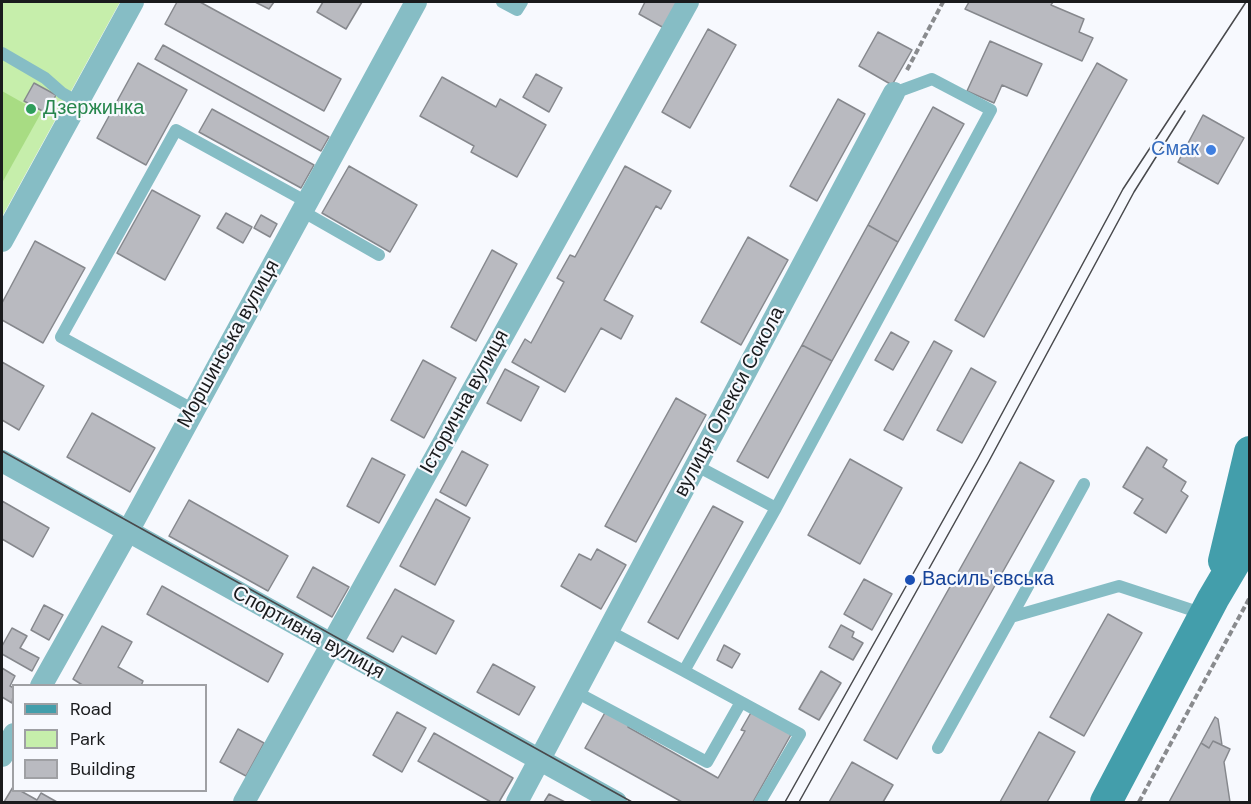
<!DOCTYPE html>
<meta charset="utf-8">
<style>
body{margin:0}
#map{position:relative;width:1251px;height:804px;overflow:hidden;background:#f7f9fe;font-family:"DM Sans",sans-serif}
canvas{display:block}
.frame{position:absolute;inset:0;border:3px solid #1a1b1d;pointer-events:none}
.legend{position:absolute;left:12px;top:684px;width:195px;height:108px;box-sizing:border-box;background:#f7f9fe;border:2px solid #9fa0a4;margin:0;padding:8px 10px;list-style:none;font-size:18px;color:#1a1b1d}
.legend li{display:flex;align-items:center;gap:12px;height:30px}
.legend b{width:30px;border:2px solid #9fa0a4}
</style>
<div id="map">
<canvas width="1251" height="804"></canvas>
<div class="frame"></div>
<ul class="legend">
<li><b style="height:8px;background:#439eab"></b>Road</li>
<li><b style="height:16px;background:#c6eeab"></b>Park</li>
<li><b style="height:16px;background:#b9bac0"></b>Building</li>
</ul>
</div>
<script>
const ctx = document.querySelector('canvas').getContext('2d');
ctx.lineJoin = 'round';
function paint(path, color) {
  ctx.fillStyle = color;
  ctx.fill(path, 'evenodd');
}
function shape(rows) {
  const path = new Path2D();
  for (const r of rows) {
    path.moveTo(r[0], r[1]);
    for (let i = 2; i < r.length; i += 2) path.lineTo(r[i], r[i + 1]);
  }
  return path;
}
function strokePath(path, color, width, dash) {
  ctx.strokeStyle = color;
  ctx.lineWidth = width;
  ctx.lineCap = dash ? 'butt' : 'round';
  ctx.setLineDash(dash || []);
  ctx.stroke(path);
}
function label(font, color, halo, rows, align = 'center') {
  ctx.font = font + ' "DM Sans",sans-serif';
  ctx.lineWidth = 4.5;
  ctx.setLineDash([]);
  ctx.textBaseline = 'middle';
  ctx.strokeStyle = halo;
  ctx.fillStyle = color;
  for (const [text, x, y, turn = 0] of rows) {
    ctx.save();
    ctx.translate(x, y);
    ctx.rotate((+turn || 0) * Math.PI / 180);
    ctx.textAlign = isNaN(turn) ? turn : align;
    if (halo) ctx.strokeText(text, 0, 0);
    ctx.fillText(text, 0, 0);
    ctx.restore();
  }
}
const green = shape([
 [2,2,120,2,2,217]
]);
const forest = shape([
 [2,91,41,113,2,183]
]);
const building = shape([
 [177,2,200,2,341,79,324,111,165,24,177,2],
 [255,2,274,2,269,9,255,2],
 [323,2,362,2,346,29,317,12,323,2],
 [645,2,678,2,664,28,639,14,645,2],
 [969,2,1053,2,1051,5,1084,19,1079,32,1093,38,1082,61,965,9,969,2],
 [708,29,736,45,690,128,662,112,708,29],
 [878,32,912,50,892,85,859,66,878,32],
 [990,41,1042,64,1027,96,1002,85,994,103,967,91,990,41],
 [163,45,329,137,321,151,155,59,163,45],
 [138,63,187,90,146,165,97,138,138,63],
 [1097,63,1127,80,984,337,955,320,1097,63],
 [536,74,562,88,549,112,523,97,536,74],
 [442,77,496,107,500,99,546,125,517,177,471,152,474,146,420,116,442,77],
 [34,83,56,95,46,113,24,101,34,83],
 [838,99,865,114,817,201,790,186,838,99],
 [933,107,964,124,898,242,868,225,933,107],
 [212,109,314,165,301,188,199,132,212,109],
 [1203,115,1244,138,1218,184,1178,162,1203,115],
 [349,166,417,205,390,252,322,213,349,166],
 [625,166,671,191,661,209,656,206,604,300,633,316,621,339,601,328,565,392,512,362,525,339,531,343,564,282,557,278,570,255,575,257,625,166],
 [152,190,200,216,165,280,117,253,152,190],
 [226,213,252,227,243,243,217,228,226,213],
 [261,215,277,224,270,237,254,228,261,215],
 [868,225,898,242,832,361,802,345,868,225],
 [748,237,788,260,741,345,701,322,748,237],
 [35,241,85,268,43,343,2,320,2,303,35,241],
 [492,250,517,264,476,341,451,327,492,250],
 [891,332,909,342,893,370,875,360,891,332],
 [934,341,952,351,903,440,884,430,934,341],
 [802,345,832,361,768,478,737,461,802,345],
 [423,360,456,378,424,438,391,420,423,360],
 [2,362,44,386,19,430,2,420,2,362],
 [971,368,996,382,962,443,937,430,971,368],
 [505,369,539,387,521,421,487,403,505,369],
 [676,398,706,415,636,542,605,526,676,398],
 [92,413,155,448,130,492,67,457,92,413],
 [1147,447,1167,460,1163,467,1186,482,1181,491,1188,496,1166,533,1134,513,1143,499,1123,487,1147,447],
 [462,451,488,465,466,506,440,492,462,451],
 [372,458,405,475,379,523,347,506,372,458],
 [850,459,902,488,860,564,808,535,850,459],
 [1020,462,1054,481,897,759,864,740,1020,462],
 [436,499,470,518,435,585,400,566,436,499],
 [189,500,288,556,268,591,169,536,189,500],
 [2,501,49,528,33,557,2,539,2,501],
 [713,506,743,522,678,639,648,622,713,506],
 [597,549,626,565,601,609,561,586,579,554,591,560,597,549],
 [313,567,349,587,332,617,297,597,313,567],
 [864,579,892,594,872,630,844,614,864,579],
 [162,586,283,654,268,682,147,614,162,586],
 [395,589,454,621,436,654,402,636,393,652,367,638,395,589],
 [44,605,63,615,49,640,31,630,44,605],
 [1108,614,1142,633,1084,736,1050,717,1108,614],
 [841,625,854,632,852,637,863,643,853,660,829,647,841,625],
 [102,626,132,642,118,667,143,681,141,686,84,686,73,679,102,626],
 [12,628,27,636,20,648,39,658,32,671,2,654,2,646,12,628],
 [724,645,740,654,732,668,717,660,724,645],
 [493,664,535,687,519,715,477,692,493,664],
 [2,668,15,676,10,686,14,688,12,703,2,697,2,668],
 [821,671,841,683,819,720,799,709,821,671],
 [607,709,630,722,628,727,718,778,745,731,741,730,753,709,793,731,753,802,682,802,585,748,607,709],
 [397,712,426,728,402,772,373,755,397,712],
 [1215,717,1218,719,1222,745,1213,741,1209,748,1201,743,1215,717],
 [238,729,264,743,246,776,220,762,238,729],
 [1039,732,1075,752,1047,802,1000,802,1039,732],
 [434,733,513,778,499,802,491,802,418,761,434,733],
 [1213,741,1230,749,1224,762,1230,802,1169,802,1201,743,1209,748,1213,741],
 [852,762,893,785,883,802,829,802,852,762],
 [13,787,14,790,19,790,37,800,41,793,57,802,4,802,13,787],
 [549,794,565,802,544,802,549,794]
]);
const path = shape([
 [907,70,943,2],
 [1139,802,1250,597]
]);
const service = shape([
 [502,2,517,10,522,2],
 [2,53,45,78,62,93,78,102],
 [302,211,379,255],
 [194,410,61,337,176,130,307,202],
 [697,466,776,508,991,110,932,79,894,93],
 [1084,484,1011,617,1119,586,1204,614],
 [609,631,684,671,776,508],
 [684,671,800,734,760,802],
 [576,692,707,762,741,702],
 [938,748,1011,617]
]);
const minor = shape([
 [2,241,133,2],
 [2,461,616,802],
 [41,686,132,524,416,2],
 [2,756,14,734],
 [244,802,688,2],
 [517,802,894,93]
]);
const secondary = shape([
 [1224,561,1250,452],
 [1106,802,1213,599,1250,536]
]);
const tram = shape([
 [2,451,632,802],
 [785,802,978,458,1123,189,1246,2],
 [799,802,989,461,1134,192,1185,111]
]);
const markers = [
 [31,109,6,"#2e9e5b"],
 [1211,150,6,"#3f7fe0"],
 [910,580,6,"#1a4fb4"]
];
const leisureNames = [
 ["Дзержинка",43,109]
];
const shopNames = [
 ["Смак",1199,150]
];
const streetNames = [
 ["Моршинська вулиця",229,344,-61],
 ["Історична вулиця",465,402,-61],
 ["вулиця Олекси Сокола",730,402,-62],
 ["Спортивна вулиця",308,633,29]
];
const transitNames = [
 ["Василь'євська",922,580]
];
paint(green, '#c6eeab');
paint(forest, '#a8dc83');
paint(building, '#b9bac0');
strokePath(building, '#86888d', 1.5);
strokePath(path, '#898b8e', 4, [6, 3]);
strokePath(service, '#86bdc5', 12);
strokePath(minor, '#86bdc5', 22);
strokePath(secondary, '#439eab', 32);
strokePath(tram, '#48494c', 1.5);
for (const [x, y, r, color] of markers) {
  const dot = new Path2D();
  dot.arc(x, y, r, 0, 2 * Math.PI);
  ctx.fillStyle = color;
  ctx.fill(dot);
  strokePath(dot, '#f7f9fe', 2);
}
label('20px', '#27864d', '#f7f9fe', leisureNames, 'left');
label('20px', '#366cbe', '#f7f9fe', shopNames, 'right');
label('20px', '#1a1b1d', '#f7f9fe', streetNames);
label('20px', '#164399', '#f7f9fe', transitNames, 'left');
</script>
